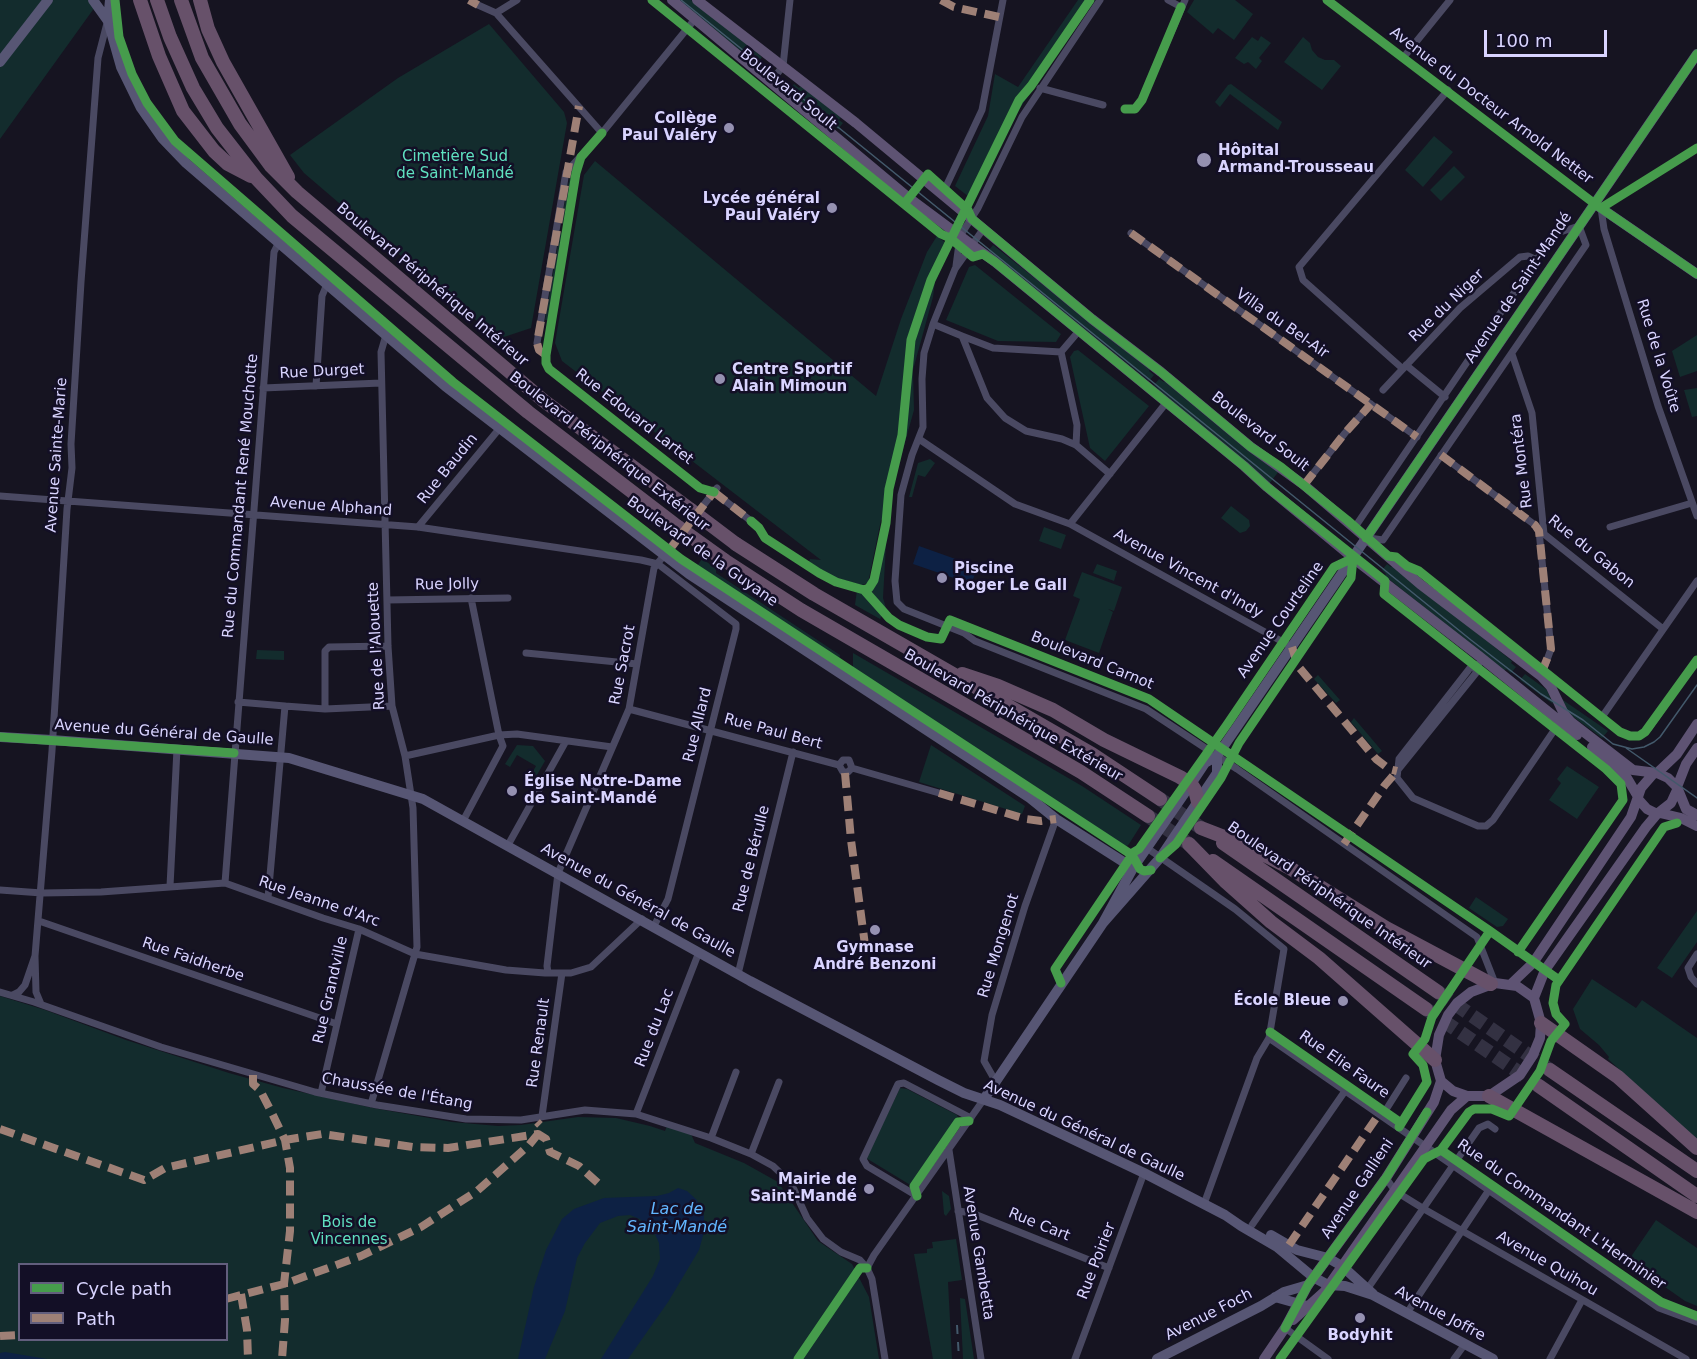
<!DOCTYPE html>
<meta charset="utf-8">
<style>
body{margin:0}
#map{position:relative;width:1697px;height:1359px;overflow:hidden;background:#161421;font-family:"DejaVu Sans",sans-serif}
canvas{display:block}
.legend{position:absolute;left:18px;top:1263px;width:210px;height:78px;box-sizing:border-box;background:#130f26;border:2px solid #625e7d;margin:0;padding:8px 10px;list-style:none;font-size:18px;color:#d9d4ff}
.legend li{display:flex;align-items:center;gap:12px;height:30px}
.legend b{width:30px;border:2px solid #625e7d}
.scale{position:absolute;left:1484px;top:30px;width:123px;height:27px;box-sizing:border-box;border:3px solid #d9d4ff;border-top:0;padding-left:8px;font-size:18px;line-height:21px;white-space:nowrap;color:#d9d4ff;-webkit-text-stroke:4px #130f26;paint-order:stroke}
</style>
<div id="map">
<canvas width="1697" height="1359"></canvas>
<ul class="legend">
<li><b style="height:8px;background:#469c4c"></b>Cycle path</li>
<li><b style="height:8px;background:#9e8076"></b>Path</li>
</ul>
<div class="scale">100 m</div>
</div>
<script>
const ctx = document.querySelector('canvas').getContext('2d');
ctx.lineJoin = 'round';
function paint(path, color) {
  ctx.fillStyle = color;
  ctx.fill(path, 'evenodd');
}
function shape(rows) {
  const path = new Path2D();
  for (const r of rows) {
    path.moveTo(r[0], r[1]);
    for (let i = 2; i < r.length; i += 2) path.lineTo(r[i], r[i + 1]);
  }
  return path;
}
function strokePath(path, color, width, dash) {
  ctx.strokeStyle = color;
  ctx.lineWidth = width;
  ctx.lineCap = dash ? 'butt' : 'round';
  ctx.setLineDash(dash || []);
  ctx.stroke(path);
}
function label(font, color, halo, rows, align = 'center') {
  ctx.font = font + ' "DejaVu Sans",sans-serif';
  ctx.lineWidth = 5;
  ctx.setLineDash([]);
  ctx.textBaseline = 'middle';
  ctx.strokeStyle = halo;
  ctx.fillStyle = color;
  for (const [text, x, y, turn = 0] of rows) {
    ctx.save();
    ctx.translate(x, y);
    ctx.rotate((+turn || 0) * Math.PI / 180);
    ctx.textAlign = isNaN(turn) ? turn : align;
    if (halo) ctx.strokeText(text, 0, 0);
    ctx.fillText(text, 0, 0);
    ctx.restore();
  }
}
const green = shape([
 [0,0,100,0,0,139],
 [678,0,691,0,762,57,757,64],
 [1078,0,1094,0,1018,111,973,200,955,186,988,116,995,74,1018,87],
 [1194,0,1235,0,1253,14,1234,40,1218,28,1213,34,1187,12],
 [489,24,564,112,567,123,531,328,498,339,304,173,290,155,398,78],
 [1261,36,1271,43,1259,58,1262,61,1256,69,1248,62,1244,64,1235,58,1252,37,1258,41],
 [1303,37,1310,43,1312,50,1318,57,1325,60,1334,60,1341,66,1322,90,1284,62],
 [794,84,799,88,801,86,841,117,839,120,843,123,838,129,834,126,831,129,793,96,794,94,789,90],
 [1231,84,1282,122,1278,130,1230,94,1220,107,1215,102,1228,85],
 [1434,136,1453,152,1423,187,1405,170],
 [595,161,876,396,901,319,927,252,937,236,951,247,935,282,933,297,913,370,914,410,892,489,888,519,881,520,868,583,862,585,833,577,809,562,810,559,821,560,562,361,555,343,584,175],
 [1454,166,1465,177,1441,201,1430,190],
 [571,171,573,172,563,224,561,222],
 [560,232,563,233,548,320,545,320],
 [993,245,1150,369,1149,371,1154,375,1149,381,988,251],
 [975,265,1061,334,1056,342,998,341,946,320,969,267],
 [1697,335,1697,371,1680,377,1672,351],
 [1078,350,1149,406,1105,461,1090,448,1070,357,1074,351],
 [1159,379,1164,382,1165,381,1279,471,1269,484,1157,391,1158,389,1154,385],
 [1697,388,1697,416,1692,417,1684,390],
 [930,459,935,463,925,477,918,475,912,497,909,497,918,463],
 [1231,506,1249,520,1250,526,1246,531,1240,533,1221,518],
 [887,526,883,598,886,608,868,591,874,586,876,581],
 [1044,527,1066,535,1061,549,1039,541],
 [702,559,716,568,716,573,840,655,839,660,697,566],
 [1097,564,1117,571,1114,581,1093,573],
 [1387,564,1391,567,1393,566,1512,661,1511,663,1516,667,1511,673,1506,669,1504,671,1385,576,1386,574,1382,570],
 [1082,572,1122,587,1114,611,1108,609,1113,612,1099,653,1065,640,1080,599,1073,596],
 [857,590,865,593,883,613,880,619,855,605],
 [257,650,284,651,284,660,256,659],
 [853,653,1082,786,1141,825,1129,844,1127,846,1123,845,853,669],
 [1525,674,1547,690,1553,704,1520,680],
 [1318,675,1340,700,1336,703,1314,679],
 [1560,698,1608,731,1602,738,1568,713],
 [1354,718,1382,751,1378,754,1351,722],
 [517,745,533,746,545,761,534,780,529,778,536,766,517,755,510,767,505,764],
 [931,745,1025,806,1022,814,919,782],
 [1567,766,1599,787,1577,819,1549,800,1561,783,1557,779],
 [1476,897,1508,919,1503,926,1497,927,1469,908],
 [1697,911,1697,942,1672,978,1657,968],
 [1592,979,1636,1008,1642,1000,1697,1038,1697,1140,1608,1059,1609,1057,1599,1045,1580,1029,1573,1009],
 [0,996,45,1010,126,1040,229,1073,283,1088,373,1108,452,1122,498,1126,521,1125,578,1117,616,1118,650,1126,665,1131,667,1126,691,1134,695,1143,744,1163,778,1182,818,1241,852,1264,869,1297,879,1359,0,1359],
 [20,1264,226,1264,226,1340,20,1340],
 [900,1088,907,1089,957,1115,959,1120,918,1183,912,1186,866,1158],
 [942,1191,949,1196,951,1209,946,1216,944,1214],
 [1656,1220,1697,1248,1697,1306,1685,1301,1628,1261],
 [956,1239,962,1280,948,1282,952,1359,933,1359,914,1254,927,1253,927,1249,933,1248,932,1242],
 [960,1298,965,1299,974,1359,963,1359]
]);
const water = shape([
 [919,546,978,567,971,584,913,564],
 [678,1188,687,1191,697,1200,704,1216,704,1232,699,1250,668,1302,628,1359,601,1359,653,1276,660,1259,659,1243,655,1234,640,1219,630,1215,618,1216,600,1223,585,1243,577,1258,565,1311,545,1359,518,1359,534,1287,546,1250,562,1219,574,1209,604,1198,657,1196,669,1193],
 [5,1352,47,1359,0,1359,0,1353]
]);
const highwayTunnel = shape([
 [1160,799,1201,828],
 [1148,816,1189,844],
 [1438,992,1550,1070],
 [1426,1009,1539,1086]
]);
const street = shape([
 [1168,0,1181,7],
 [1327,0,1595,204],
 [478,5,496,13,602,133],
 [496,13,517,0],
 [1403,58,1450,0],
 [770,83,783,66,790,0],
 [1040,88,1103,105],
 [1125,109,1135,109,1142,100,1185,0],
 [1697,148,1601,208,1604,229,1658,406,1697,516],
 [942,195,982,110,1003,0],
 [984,228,955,269,933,324,924,353,922,379,923,427,912,455,901,495,895,581,897,602,904,609,964,633,975,641,1146,709,1237,769,1477,937,1495,983],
 [1131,233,1417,437],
 [956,266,960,236,978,208,1022,117,1100,0],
 [933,324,962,336,987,398,1005,418,1026,431,1062,439,1076,445,1110,474],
 [962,336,993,348,1061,352],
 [1061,352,1077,425,1076,445],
 [1061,352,1078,332],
 [1512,354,1532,413,1544,534,1663,629],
 [546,355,539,350,537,343,566,172,602,133,695,19],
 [1406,365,1445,397],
 [1403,369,1303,280,1299,267,1448,90],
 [316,386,322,296,327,284],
 [263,388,381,383],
 [1383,390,1460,308,1520,257,1528,256,1537,260],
 [919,439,1015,504,1070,524,1292,647],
 [1441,455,1535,525,1539,531,1551,649,1541,676,1558,683,1620,732,1630,736,1639,736,1649,728,1697,660],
 [1304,485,1345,433,1371,404],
 [714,492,751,521],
 [0,496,418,527,641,560,658,564,736,624,736,629,668,899,654,926],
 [1070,524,1166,403],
 [418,527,499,429],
 [1355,527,1554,234,1579,226,1586,245,1383,540,1369,538],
 [1610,527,1692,503],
 [387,600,508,598],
 [526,653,637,664],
 [1483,659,1476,667,1470,668,1399,759,1397,778,1413,798,1478,826,1486,826,1493,820,1553,732,1561,723],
 [238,702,285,706,268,898],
 [285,706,325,709,392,706],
 [325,709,325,651,329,647,388,646],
 [629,709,839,765,843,772,848,772,852,768,849,760,843,760,839,765],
 [1602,717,1697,581],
 [405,756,499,735,517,734,612,747],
 [852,768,939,793],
 [1397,771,1476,673,1476,667],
 [463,821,503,746,499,735,471,598],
 [508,845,566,741],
 [1147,848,1235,909,1284,949,1269,1038,1257,1058,1204,1204],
 [225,883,274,252,279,242],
 [170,886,177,749],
 [0,890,42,893,101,892,225,883,323,918,359,929,415,954,506,970,545,973,571,973,591,967,642,919],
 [39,921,337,1024],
 [1697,954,1688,968,1691,977,1697,984],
 [35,956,52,751,67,509,72,468,71,444,81,282,98,58,107,23],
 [548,973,547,966,558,873,629,709,654,568,717,488],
 [738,974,793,752],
 [0,992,34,1002,161,1047,315,1092,377,1105,466,1119,521,1120,585,1110,636,1114,711,1138,751,1154,773,1166,791,1183,807,1218,823,1239,841,1252,860,1260,867,1268,872,1279,885,1359],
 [13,995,19,992,25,985,35,956,36,992,41,1004],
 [1269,1038,1659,1308,1697,1322],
 [996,1082,984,1061,992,1015,1025,906,1056,819],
 [321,1093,359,929],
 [371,1104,417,947,413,808,405,756,392,706,388,646,381,352,386,335],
 [636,1114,699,952],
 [542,1116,562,973],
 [1382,1116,1406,1078],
 [711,1138,736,1072],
 [949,1150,981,1359],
 [751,1154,779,1082],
 [1386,1178,1395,1191,1424,1209,1686,1359],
 [917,1196,867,1166,863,1159,898,1084,904,1083,971,1118],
 [958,1211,972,1213,1109,1268],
 [1252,1225,1345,1091],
 [867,1268,874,1255,984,1099],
 [1368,1288,1479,1128,1488,1124,1495,1129],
 [1407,1313,1489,1190],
 [1285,1328,1328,1359],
 [1075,1359,1144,1173],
 [1454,1359,1465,1344],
 [1550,1359,1582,1300]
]);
const secondary = shape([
 [93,0,108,21],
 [110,0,108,21,121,67,141,108,162,138,186,163,445,386,689,574,1030,798,1056,819,1133,868],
 [0,62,48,0],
 [1595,204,1697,274],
 [0,737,52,740,289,758,423,799,750,981,938,1080,964,1093,1000,1105,1032,1120,1144,1173,1225,1215,1241,1226,1277,1247,1313,1277,1328,1285,1345,1286,1373,1295,1493,1359],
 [1103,923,1133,868,1191,784,1205,763,1217,756,1697,54],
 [984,1099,1103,923,1160,858,1217,773,1217,756],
 [1271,1235,1297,1250,1328,1258,1342,1266,1373,1294],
 [1275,1297,1307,1306],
 [1157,1359,1261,1306,1284,1292,1308,1285]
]);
const primary = shape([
 [672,0,909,198,995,262,1244,466,1267,487,1353,558,1479,656,1577,735],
 [697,0,856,123,1092,319,1161,372,1251,447,1304,485,1420,584,1541,676,1551,687,1564,714,1571,722,1633,770,1657,773,1668,778,1677,787,1686,809,1697,815],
 [1592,747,1627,778,1637,795],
 [1657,773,1677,754,1697,724],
 [1677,787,1686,764,1697,748],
 [1638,799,1647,809,1657,814,1671,803,1677,790],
 [1660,813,1681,818,1697,826],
 [1495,983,1517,986,1534,998,1541,1023,1540,1038,1533,1055,1520,1075,1489,1096,1467,1096,1453,1091,1441,1081,1435,1060,1439,1035,1448,1015,1457,1003,1471,992,1495,983],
 [1511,984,1533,963,1631,817,1641,788,1654,773],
 [1534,998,1545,970,1646,827,1657,814],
 [1293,1320,1324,1292,1451,1110,1467,1096],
 [1264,1359,1285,1328,1308,1285,1386,1178,1434,1102,1441,1081]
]);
const highway = shape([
 [140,0,159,56,183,111,214,151,228,164,251,176],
 [157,0,170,37,193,88,217,128,256,178,292,216,528,412,678,527],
 [181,0,202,58,240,124,271,166,297,192,544,401,691,510],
 [200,0,208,29,223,62,288,177],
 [736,544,814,594,1092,754,1160,799],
 [724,560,801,610,1081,772,1148,816],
 [962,674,998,686,1053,710,1104,740,1180,777,1191,784,1195,790,1198,802],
 [1201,828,1245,845,1290,868,1386,928,1491,984],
 [1223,843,1438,992],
 [1189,844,1226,882,1271,922,1319,958,1435,1060],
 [1213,861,1426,1009],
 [1541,1023,1618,1077,1697,1148],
 [1550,1070,1697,1171],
 [1539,1086,1697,1196],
 [1489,1096,1697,1212]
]);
const tram = shape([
 [681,0,1471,640,1541,694,1583,720,1613,744,1632,749,1644,747,1654,742,1660,737,1697,685],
 [1626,748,1697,798]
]);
const rail = shape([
 [957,1325,959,1359]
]);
const highwayBridge = shape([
 [691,510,736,544],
 [678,527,724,560]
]);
const quiet = shape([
 [469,0,478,5],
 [941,0,954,7,999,17],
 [1131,233,1417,437],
 [546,355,539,350,537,343,579,106],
 [1441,455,1535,525,1539,531,1551,649,1541,674],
 [1304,485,1345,433,1371,404],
 [714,492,751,521],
 [667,553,716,489],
 [1292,647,1298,666,1376,759,1389,769,1397,771],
 [845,773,851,840,865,945],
 [939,793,1026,819,1041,821,1056,819],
 [1344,844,1385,785,1397,771],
 [253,1075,253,1084,260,1090,271,1111,285,1140,290,1168,290,1231,284,1284,285,1320,282,1359],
 [0,1129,144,1180,165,1168,285,1140,322,1134,413,1147,448,1148,538,1134,546,1139,550,1152,579,1166,598,1183],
 [1289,1245,1379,1114],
 [241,1294,247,1330,248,1359],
 [226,1299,284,1284,361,1256,421,1227,477,1191,529,1145,538,1134,540,1125,537,1122],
 [0,1336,20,1335]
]);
const cycleway = shape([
 [115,0,119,37,132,74,147,103,175,141,453,382,681,559,1132,855,1140,869,1144,871,1151,870],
 [652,0,941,234,950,238,973,257,983,254,995,262,1244,466,1267,487,1385,581,1384,594,1606,769,1621,784,1623,800,1518,952],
 [1327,0,1595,204,1697,274],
 [1125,109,1135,109,1142,100,1181,7],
 [602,133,581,157,576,173,546,355,546,363,549,369,700,488,714,492],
 [904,204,928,174,968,210,972,219,1092,319,1161,372,1251,447,1281,467,1347,520,1388,556,1396,557,1407,566,1419,571,1620,732,1630,736,1639,736,1645,732,1697,660],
 [1601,208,1697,148],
 [751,521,759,528,765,538,819,573,836,582,864,590,889,618,899,625,927,637,941,639,950,620,1149,699,1490,931,1559,980],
 [1366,538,1697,54],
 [864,590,869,588,874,580,886,523,889,489,902,435,911,340,931,280,1019,100,1031,86,1090,0],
 [0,737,234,753],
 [1061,983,1055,969,1134,852,1139,849,1226,726,1334,567,1353,558,1351,578,1239,743,1221,778,1176,844,1160,858],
 [1270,1032,1401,1123],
 [1399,1127,1427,1082,1423,1065,1413,1054,1425,1039,1432,1017,1490,931],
 [1441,1150,1661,1302,1697,1316],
 [917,1196,914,1186,958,1122,969,1121],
 [1285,1328,1308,1285,1386,1178,1427,1112],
 [798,1359,860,1268,867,1268],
 [1280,1359,1424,1159,1441,1150,1469,1112,1474,1109,1492,1109,1509,1116,1510,1115,1540,1071,1551,1041,1565,1024,1556,1014,1553,1003,1556,985,1664,827,1677,823]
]);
const markers = [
 [729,128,6,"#9591b1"],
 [1204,160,8,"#9591b1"],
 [832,208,6,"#9591b1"],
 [720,379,6,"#9591b1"],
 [942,578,6,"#9591b1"],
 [512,791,6,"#9591b1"],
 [875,930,6,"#9591b1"],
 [1343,1001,6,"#9591b1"],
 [869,1189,6,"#9591b1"],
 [1360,1318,6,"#9591b1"]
];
const streetNames = [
 ["Boulevard Soult",788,90,39],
 ["Avenue du Docteur Arnold Netter",1491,106,37],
 ["Boulevard Périphérique Intérieur",432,285,40],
 ["Avenue de Saint-Mandé",1519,288,-56],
 ["Rue du Niger",1447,306,-44],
 ["Villa du Bel-Air",1282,324,35],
 ["Rue de la Voûte",1658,356,73],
 ["Rue Durget",322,372,-3],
 ["Rue Edouard Lartet",634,417,38],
 ["Boulevard Soult",1260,432,38],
 ["Boulevard Périphérique Extérieur",609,452,38],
 ["Avenue Sainte-Marie",57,455,-86],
 ["Rue Montéra",1522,461,-97],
 ["Rue Baudin",448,469,-51],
 ["Rue du Commandant René Mouchotte",241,496,-85],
 ["Avenue Alphand",331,507,4],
 ["Boulevard de la Guyane",702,552,35],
 ["Rue du Gabon",1591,552,39],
 ["Avenue Vincent d'Indy",1188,574,29],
 ["Rue Jolly",447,585,-1],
 ["Avenue Courteline",1281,620,-55],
 ["Rue de l'Alouette",377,646,-93],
 ["Boulevard Carnot",1092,661,22],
 ["Rue Sacrot",623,665,-79],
 ["Boulevard Périphérique Extérieur",1013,716,30],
 ["Rue Allard",698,725,-76],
 ["Rue Paul Bert",773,732,15],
 ["Avenue du Général de Gaulle",164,733,4],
 ["Rue de Bérulle",752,859,-76],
 ["Boulevard Périphérique Intérieur",1329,896,35],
 ["Avenue du Général de Gaulle",638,901,29],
 ["Rue Jeanne d'Arc",319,902,19],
 ["Rue Mongenot",999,946,-73],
 ["Rue Faidherbe",193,960,19],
 ["Rue Grandville",331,990,-77],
 ["Rue du Lac",655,1028,-69],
 ["Rue Renault",539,1043,-82],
 ["Rue Elie Faure",1344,1065,35],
 ["Chaussée de l'Étang",397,1092,10],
 ["Avenue du Général de Gaulle",1084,1131,25],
 ["Avenue Gallieni",1358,1189,-56],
 ["Rue du Commandant L'Herminier",1561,1215,35],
 ["Rue Cart",1039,1225,22],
 ["Avenue Gambetta",978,1253,81],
 ["Rue Poirier",1097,1261,-69],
 ["Avenue Quihou",1547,1264,30],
 ["Avenue Joffre",1440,1314,28],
 ["Avenue Foch",1209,1315,-27]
];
const poiNames = [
 ["Collège",717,119],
 ["Paul Valéry",717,136],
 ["Hôpital",1218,151,"left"],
 ["Armand-Trousseau",1218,168,"left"],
 ["Lycée général",820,199],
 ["Paul Valéry",820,216],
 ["Centre Sportif",732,370,"left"],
 ["Alain Mimoun",732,387,"left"],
 ["Piscine",954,569,"left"],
 ["Roger Le Gall",954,586,"left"],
 ["Église Notre-Dame",524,782,"left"],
 ["de Saint-Mandé",524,799,"left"],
 ["Gymnase",875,948,"center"],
 ["André Benzoni",875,965,"center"],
 ["École Bleue",1331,1001],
 ["Mairie de",857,1180],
 ["Saint-Mandé",857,1197],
 ["Bodyhit",1360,1336,"center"]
];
const parkNames = [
 ["Cimetière Sud",455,157],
 ["de Saint-Mandé",455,174],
 ["Bois de",349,1223],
 ["Vincennes",349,1240]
];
const waterNames = [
 ["Lac de",677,1210],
 ["Saint-Mandé",677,1228]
];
paint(green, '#132c2d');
paint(water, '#0d2144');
strokePath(highwayTunnel, '#333142', 14, [14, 7]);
strokePath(street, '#4a4962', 7);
strokePath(secondary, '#575674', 10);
strokePath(primary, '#5e5373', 10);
strokePath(highway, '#67516a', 14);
strokePath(tram, '#43596b', 1.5);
strokePath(rail, '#43596b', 2, [9, 8]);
strokePath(highwayBridge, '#67516a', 14);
strokePath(quiet, '#9e8076', 8, [15, 8]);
strokePath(cycleway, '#469c4c', 9);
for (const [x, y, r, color] of markers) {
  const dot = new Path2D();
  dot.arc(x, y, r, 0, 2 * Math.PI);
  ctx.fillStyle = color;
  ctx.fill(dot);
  strokePath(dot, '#130f26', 2);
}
label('15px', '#d9d4ff', '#130f26', streetNames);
label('bold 15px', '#d9d4ff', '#130f26', poiNames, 'right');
label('15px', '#5fe0c0', '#130f26', parkNames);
label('italic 16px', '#62b6ff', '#130f26', waterNames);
</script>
